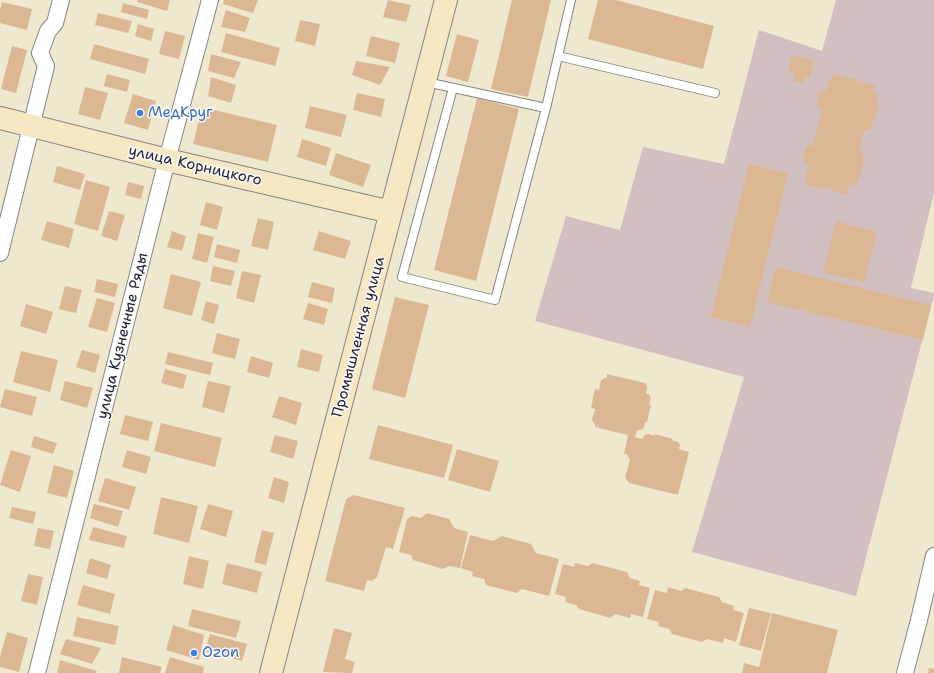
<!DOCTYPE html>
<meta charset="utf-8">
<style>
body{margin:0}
canvas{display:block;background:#eee9ce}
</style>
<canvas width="934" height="673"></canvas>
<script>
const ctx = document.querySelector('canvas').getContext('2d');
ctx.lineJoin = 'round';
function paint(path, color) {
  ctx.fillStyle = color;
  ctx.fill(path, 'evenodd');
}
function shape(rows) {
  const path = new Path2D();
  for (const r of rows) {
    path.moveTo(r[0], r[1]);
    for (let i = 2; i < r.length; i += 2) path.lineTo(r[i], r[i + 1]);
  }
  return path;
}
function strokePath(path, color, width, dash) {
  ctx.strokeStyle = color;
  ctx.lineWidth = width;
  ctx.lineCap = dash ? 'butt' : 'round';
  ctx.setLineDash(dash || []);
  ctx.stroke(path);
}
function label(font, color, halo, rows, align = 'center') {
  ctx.font = font + ' "Shantell Sans",sans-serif';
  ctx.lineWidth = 3;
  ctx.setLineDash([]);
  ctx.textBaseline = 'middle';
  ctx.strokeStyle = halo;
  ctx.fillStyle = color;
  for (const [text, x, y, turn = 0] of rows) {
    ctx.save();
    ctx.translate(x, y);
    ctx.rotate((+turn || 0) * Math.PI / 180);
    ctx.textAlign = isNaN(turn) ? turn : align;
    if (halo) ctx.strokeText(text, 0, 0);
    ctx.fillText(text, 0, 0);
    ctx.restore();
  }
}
const industrial = shape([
 [836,0,934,0,934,193,911,288,934,293,934,295,856,596,692,552,744,377,535,321,566,216,620,230,643,147,724,164,759,30,822,51]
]);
const building = shape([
 [138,0,170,0,167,11,137,2],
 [224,0,258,0,253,13,223,4],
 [388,0,411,5,406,22,383,17],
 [512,0,551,0,528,97,491,89],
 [598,0,616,0,714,26,703,69,588,39],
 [2,2,32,9,27,30,0,23,0,10],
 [123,3,149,10,147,19,121,12],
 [226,10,250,18,245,32,221,27],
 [98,13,132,21,128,33,95,25],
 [300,20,320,24,315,46,295,41],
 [138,24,154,29,151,41,135,36],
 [165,31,185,36,179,59,159,54],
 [226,33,280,48,275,66,221,52],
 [457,34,479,40,468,82,446,76],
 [371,36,400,43,395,63,366,56],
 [94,44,149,59,145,74,90,59],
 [12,46,27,50,16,93,1,89],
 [211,54,241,62,234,78,208,71],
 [792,55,814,60,810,78,804,77,803,83,793,81,795,72,788,71],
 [356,61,390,67,380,85,352,75],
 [107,74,130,80,127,92,104,86],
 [833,74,875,85,873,93,876,93,878,98,877,104,879,104,874,122,873,121,871,128,866,131,864,130,859,149,862,150,864,154,862,160,864,161,860,178,858,177,857,183,852,186,849,185,847,195,833,191,831,188,822,186,819,188,809,186,805,179,809,165,806,164,803,160,806,147,810,145,813,145,822,110,819,109,817,105,819,92,822,90,826,91,829,80,832,80],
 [211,77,236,85,231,103,208,96],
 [85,87,108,93,100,120,78,114],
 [357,93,385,99,381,117,353,110],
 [133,94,156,101,148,130,124,123],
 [477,98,519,109,476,281,434,270],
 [310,106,347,115,341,137,305,128],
 [202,107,277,125,268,162,193,144],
 [302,139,331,148,326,166,297,157],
 [336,153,371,165,363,187,329,175],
 [749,164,788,173,750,327,711,317],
 [57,166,85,174,80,190,53,182],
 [86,180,110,187,98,231,74,224],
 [128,182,144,186,141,199,125,195],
 [206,202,223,207,217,230,200,225],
 [109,211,125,215,117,241,101,236],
 [258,218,274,222,268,250,251,246],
 [47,221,74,229,69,248,41,240],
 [836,221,877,232,864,282,823,272],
 [172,231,186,236,182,251,167,247],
 [319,231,351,241,345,259,313,250],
 [198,233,214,237,207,263,192,259],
 [217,244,240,250,237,263,214,257],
 [213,266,235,271,231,286,210,281],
 [776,267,931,305,923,340,767,302],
 [242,271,261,275,254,303,236,298],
 [171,274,201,282,192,316,163,308],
 [97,279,118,284,115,297,94,292],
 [312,282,335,288,332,303,308,297],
 [65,286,82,290,76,313,59,309],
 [395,297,429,305,405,398,372,389],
 [97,298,115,303,107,332,88,327],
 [206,301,219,305,214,324,201,320],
 [308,303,328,309,324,325,303,319],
 [26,304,53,312,46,334,20,326],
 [217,333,240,339,235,359,212,353],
 [301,349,323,355,319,372,297,367],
 [82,350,100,355,95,373,76,367],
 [21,351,58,360,50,392,13,382],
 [168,352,213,363,210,375,165,364],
 [251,356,273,363,269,378,247,372],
 [165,369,187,375,183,389,161,383],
 [607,374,645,383,647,386,646,394,649,394,651,398,649,405,651,405,647,422,645,422,644,428,640,430,637,430,635,437,643,439,644,435,648,434,655,436,655,434,673,439,672,440,678,442,680,445,679,449,689,452,678,495,629,483,625,477,630,460,627,454,624,454,628,435,595,427,595,424,592,420,595,409,591,408,595,389,599,390,601,380,607,377],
 [65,381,93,388,87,408,60,400],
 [208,381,231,386,224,413,202,407],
 [5,389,37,397,32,416,0,407],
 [279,396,302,403,296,425,272,417],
 [125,415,153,422,148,441,120,434],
 [161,423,222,438,215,467,154,451],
 [378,425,453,445,444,478,369,459],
 [275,435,298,441,293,459,270,452],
 [34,436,57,443,53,454,31,447],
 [457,449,499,461,490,492,448,480],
 [11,450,31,456,20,492,0,485],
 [127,450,151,457,146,474,122,467],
 [54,465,74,471,67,498,47,493],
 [274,477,289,482,284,503,268,498],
 [105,478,136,487,129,510,98,501],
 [354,495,405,508,393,549,386,547,377,577,372,581,367,580,364,591,325,581,346,499],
 [161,497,198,506,189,543,153,534],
 [94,504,123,511,118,527,90,518],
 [208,504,233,511,226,537,200,529],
 [12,507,36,512,33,524,9,518],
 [427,513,449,519,454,528,468,532,460,568,449,566,443,569,413,560,411,555,399,552,407,519,412,516,421,518],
 [93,527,127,536,124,548,89,540],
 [38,528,54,531,50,549,34,546],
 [262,530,274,533,266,565,254,562],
 [470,535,493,541,502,536,531,544,536,553,559,559,549,596,522,589,517,593,486,585,484,579,472,576,473,572,461,568],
 [189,556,209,561,203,589,183,584],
 [90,558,111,565,107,579,86,573],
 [227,563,262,572,257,593,222,584],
 [575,563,588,566,592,563,627,572,630,578,640,581,639,585,650,588,643,617,631,614,630,618,615,614,610,618,579,609,576,605,565,602,566,597,555,594,563,564,574,567],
 [28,574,43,577,37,605,21,601],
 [83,585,115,594,110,614,77,605],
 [668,587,681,591,685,588,719,597,722,602,734,606,733,610,744,613,736,642,724,638,723,643,707,639,702,642,672,634,669,629,658,626,659,622,647,619,655,590,667,593],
 [749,608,771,613,761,651,739,645],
 [192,609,241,621,236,638,188,626],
 [772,613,838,630,827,673,742,673,744,663,759,667],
 [77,617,119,626,115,645,73,636],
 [173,625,204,635,199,660,166,650],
 [334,628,352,633,345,659,355,662,352,673,323,672],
 [7,632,28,638,19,672,0,667,0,657],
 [210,634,247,644,242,661,205,651],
 [66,639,101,648,92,664,60,654],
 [122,657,162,667,160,673,119,673],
 [170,657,204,667,203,673,165,673],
 [60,660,97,671,96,673,57,673],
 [929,668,934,669,934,673,928,673]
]);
const service = shape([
 [558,56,715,93],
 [426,82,546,108,571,0],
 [453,88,402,277,495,300,546,108]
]);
const minor = shape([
 [0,253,46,66,40,53,48,31,55,23,61,0],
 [37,673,167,160,210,0],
 [905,673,919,620,934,556]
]);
const secondary = shape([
 [0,118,167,160,391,212],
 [271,673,446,0]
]);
const markers = [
 [140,113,4,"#3f7fe0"],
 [194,653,4,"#3f7fe0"]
];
const shopNames = [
 ["МедКруг",148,113],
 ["Ozon",202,653]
];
const streetNames = [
 ["улица Корницкого",195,166,13],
 ["улица Кузнечные Ряды",123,336,-76],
 ["Промышленная улица",359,337,-75]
];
paint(industrial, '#d2bfc0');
paint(building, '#dcb794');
strokePath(service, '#888684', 10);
strokePath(minor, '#888684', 18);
strokePath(secondary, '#888684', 24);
strokePath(service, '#fff', 8);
strokePath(minor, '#fff', 16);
strokePath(secondary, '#f7e8c3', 22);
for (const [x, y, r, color] of markers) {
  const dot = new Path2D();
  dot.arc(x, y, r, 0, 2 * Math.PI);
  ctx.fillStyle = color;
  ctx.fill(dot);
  strokePath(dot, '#fdfcf7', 1.5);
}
label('15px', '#366cbe', '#fdfcf7', shopNames, 'left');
label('15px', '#22223b', '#fdfcf7', streetNames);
</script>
